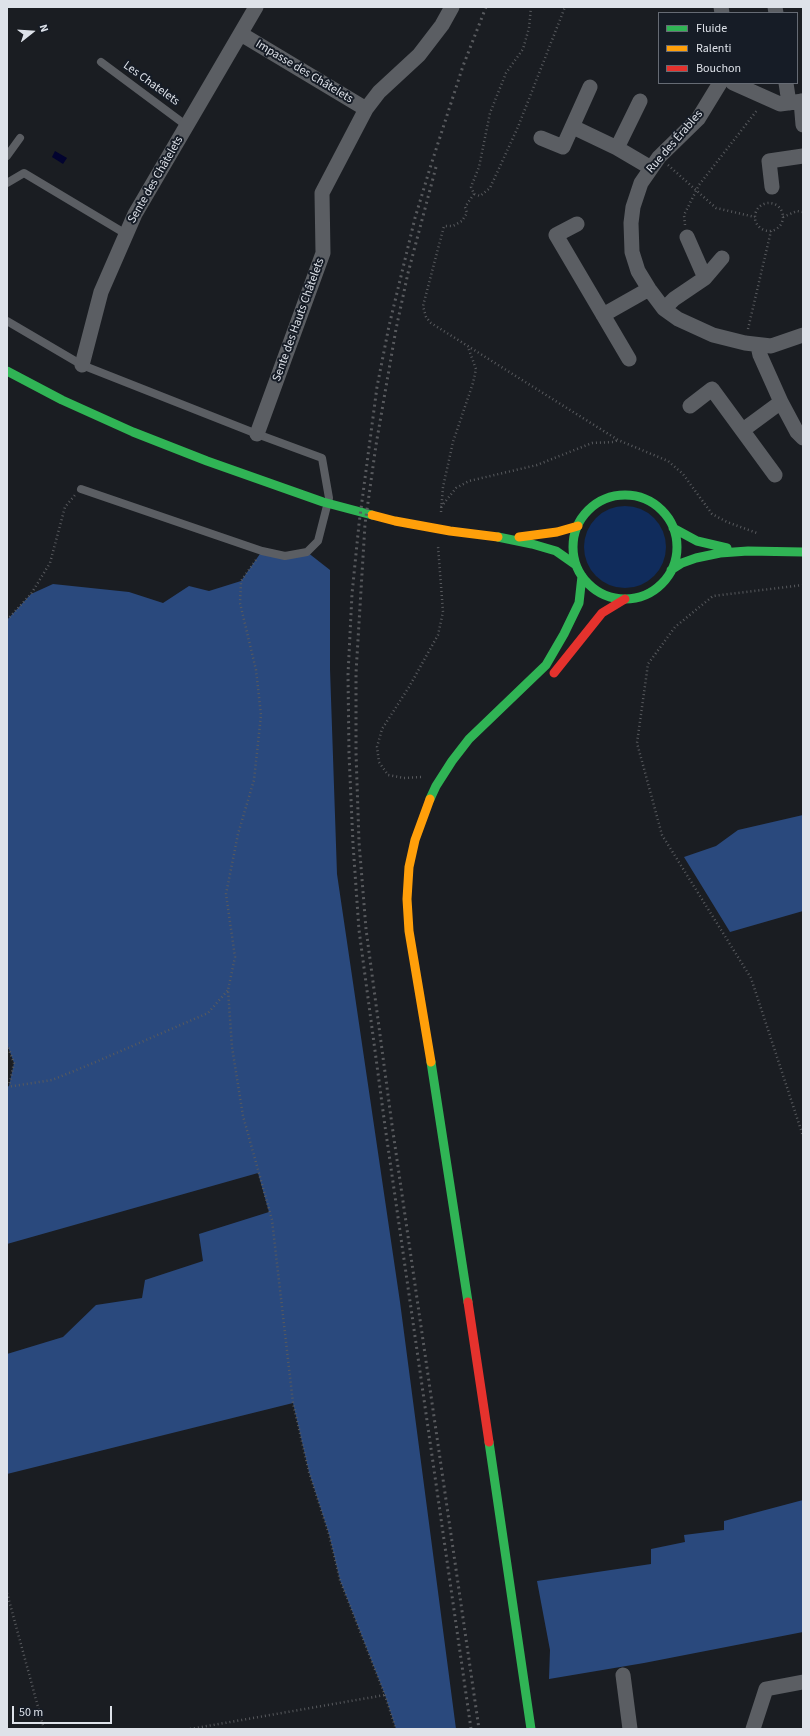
<!DOCTYPE html>
<meta charset="utf-8">
<style>
body{margin:0}
#map{position:relative;width:810px;height:1736px;overflow:hidden;background:#1a1d22;font-family:"Source Sans 3",sans-serif}
canvas{display:block}
.frame{position:absolute;inset:0;border:8px solid #dee2e9;pointer-events:none}
.legend{position:absolute;left:658px;top:12px;width:140px;height:72px;box-sizing:border-box;background:#161c26;border:1px solid #666b74;margin:0;padding:5px 7px;list-style:none;font-size:12px;color:#dee2e9}
.legend li{display:flex;align-items:center;gap:8px;height:20px}
.legend b{width:20px;border:1px solid #666b74}
.north{position:absolute;left:12px;top:12px;width:40px;height:40px;-webkit-text-stroke:3px #161c26;paint-order:stroke;rotate:73deg;font-size:11px;font-weight:700;line-height:16px;text-align:center;color:#dee2e9}
.north::after{content:'';display:block;margin:auto;width:14px;height:18px;background:#dee2e9;clip-path:polygon(50% 0,100% 100%,50% 72%,0 100%)}
.scale{position:absolute;left:12px;top:1706px;width:100px;height:18px;box-sizing:border-box;border:2px solid #dee2e9;border-top:0;padding-left:5px;font-size:12px;line-height:14px;white-space:nowrap;color:#dee2e9;-webkit-text-stroke:3px #161c26;paint-order:stroke}
</style>
<div id="map">
<canvas width="810" height="1736"></canvas>
<div class="frame"></div>
<ul class="legend">
<li><b style="height:5px;background:#30b455"></b>Fluide</li>
<li><b style="height:5px;background:#ff9f0a"></b>Ralenti</li>
<li><b style="height:5px;background:#e5322d"></b>Bouchon</li>
</ul>
<div class="north">N</div>
<div class="scale">50 m</div>
</div>
<script>
const ctx = document.querySelector('canvas').getContext('2d');
ctx.lineJoin = 'round';
function paint(path, color) {
  ctx.fillStyle = color;
  ctx.fill(path, 'evenodd');
}
function shape(rows) {
  const path = new Path2D();
  for (const r of rows) {
    if (r.length === 3) {
      path.moveTo(r[0] + r[2], r[1]);
      path.arc(r[0], r[1], r[2], 0, 2 * Math.PI);
      continue;
    }
    path.moveTo(r[0], r[1]);
    for (let i = 2; i < r.length; i += 2) path.lineTo(r[i], r[i + 1]);
  }
  return path;
}
function strokePath(path, color, width, dash) {
  ctx.strokeStyle = color;
  ctx.lineWidth = width;
  ctx.lineCap = dash ? 'butt' : 'round';
  ctx.setLineDash(dash || []);
  ctx.stroke(path);
}
function label(font, color, halo, rows, align = 'center') {
  ctx.font = font + ' "Source Sans 3",sans-serif';
  ctx.lineWidth = 4;
  ctx.setLineDash([]);
  ctx.textBaseline = 'middle';
  ctx.strokeStyle = halo;
  ctx.fillStyle = color;
  for (const [text, x, y, turn = 0] of rows) {
    ctx.save();
    ctx.translate(x, y);
    ctx.rotate((+turn || 0) * Math.PI / 180);
    ctx.textAlign = isNaN(turn) ? turn : align;
    if (halo) ctx.strokeText(text, 0, 0);
    ctx.fillText(text, 0, 0);
    ctx.restore();
  }
}
const green = shape([
 [625,547,41]
]);
const forest = shape([
 [262,551,285,556,307,552,330,570,330,669,337,874,400,1302,456,1729,396,1729,385,1695,340,1580,329,1534,309,1472,293,1403,7,1474,7,1354,63,1337,96,1305,142,1298,145,1280,203,1261,199,1234,269,1212,258,1173,7,1244,7,1087,9,1086,14,1063,7,1044,7,620,31,594,53,584,129,592,163,603,189,586,209,591,241,581],
 [803,815,803,911,730,932,684,857,716,846,738,830],
 [803,1500,803,1632,644,1663,549,1679,550,1650,537,1581,651,1564,651,1549,685,1542,684,1535,724,1530,724,1521]
]);
const water = shape([
 [55,151,67,158,63,164,52,157]
]);
const path = shape([
 [531,7,529,28,523,49,506,73,490,113,479,167,471,187,474,194,480,196,490,188,518,127,565,7],
 [668,165,716,208,755,217],
 [474,194,465,207,467,213,462,221,453,226,444,226,423,306,426,317,431,323,618,440,668,461,683,474,712,514,727,522,757,533],
 [769,217,14],
 [783,217,797,211,803,212],
 [685,225,684,215,699,185,758,109],
 [748,329,771,231],
 [441,507,456,488,469,481,537,465,592,443,614,442,618,440],
 [441,512,443,487,453,442,473,383,476,369,468,347],
 [256,560,241,581,240,603,256,670,261,715,254,780,238,834,226,894,235,957,228,990,232,1047,243,1116,272,1220,293,1403,309,1472,329,1534,340,1580,385,1695,396,1729],
 [803,585,713,596,675,627,648,664,637,743,662,835,751,978,803,1136],
 [7,620,31,594,50,563,65,507,75,495],
 [421,777,404,778,388,775,379,762,377,747,382,729,409,687,438,635,443,612,438,546],
 [7,1044,14,1063,9,1086],
 [7,1087,52,1080,91,1064,208,1013,228,990],
 [7,1593,44,1729],
 [190,1729,385,1695]
]);
const lane = shape([
 [101,62,187,126],
 [7,156,20,138],
 [7,183,24,173,126,234],
 [7,321,82,365,257,434,322,458,329,498,318,541,307,552,285,556,262,551,81,489]
]);
const street = shape([
 [721,7,722,13],
 [775,7,776,13],
 [241,34,366,109],
 [720,83,698,119,659,157,641,183,633,207,631,223,632,252,638,271,649,289,664,309,678,319,713,335,745,343,771,346,803,335],
 [733,83,780,104,803,101],
 [786,83,789,103],
 [801,101,803,125],
 [573,127,617,148,651,168],
 [541,138,563,147,590,87],
 [617,148,640,101],
 [772,187,769,161,803,156],
 [577,224,556,235,629,359],
 [687,237,705,278],
 [664,309,674,299,705,278,722,258],
 [603,315,649,289],
 [758,346,760,355,781,402,797,432,803,438],
 [82,365,101,292,135,214,256,7],
 [690,406,712,389,775,475],
 [743,430,781,402],
 [257,434,323,253,322,193,366,109,379,92,419,55,442,25,452,7],
 [623,1675,630,1729],
 [753,1729,766,1689,803,1682]
]);
const fast = shape([
 [7,371,62,400,133,432,207,461,323,502,372,515],
 [625,547,52],
 [673,528,697,541,727,548],
 [498,537,532,544,556,551,576,565],
 [671,570,682,563,696,558,720,553,748,551,803,552],
 [430,799,436,786,452,761,469,739,546,665,564,634,579,603,582,576],
 [431,1062,468,1302],
 [489,1442,531,1729]
]);
const slow = shape([
 [372,515,395,521,450,531,498,537],
 [519,537,557,532,578,526],
 [430,799,415,840,409,867,407,899,409,931,431,1062]
]);
const jam = shape([
 [554,673,602,613,625,599],
 [468,1302,489,1442]
]);
const rail = shape([
 [436,167,408,273,396,329,376,445,365,524,356,673,356,753,359,842,366,929,392,1125,479,1729],
 [471,1729,385,1126,359,930,353,844,349,754,348,675,352,594,359,524,377,387,389,326,415,218,430,168,463,66,486,7]
]);
const streetNames = [
 ["Impasse des Châtelets",304,72,31],
 ["Les Chatelets",151,84,36],
 ["Rue des Érables",675,142,-49],
 ["Sente des Châtelets",156,180,-60],
 ["Sente des Hauts Châtelets",299,320,-70]
];
paint(green, '#102c5c');
paint(forest, '#2a497d');
paint(water, '#02032f');
strokePath(path, '#585a5e', 2.5, [1, 3]);
strokePath(lane, '#5b5e63', 8);
strokePath(street, '#5b5e63', 15);
strokePath(fast, '#30b455', 9);
strokePath(slow, '#ff9f0a', 9);
strokePath(jam, '#e5322d', 9);
strokePath(rail, '#585a5e', 3, [2, 4]);
label('12px', '#dee2e9', '#161c26', streetNames);
</script>
